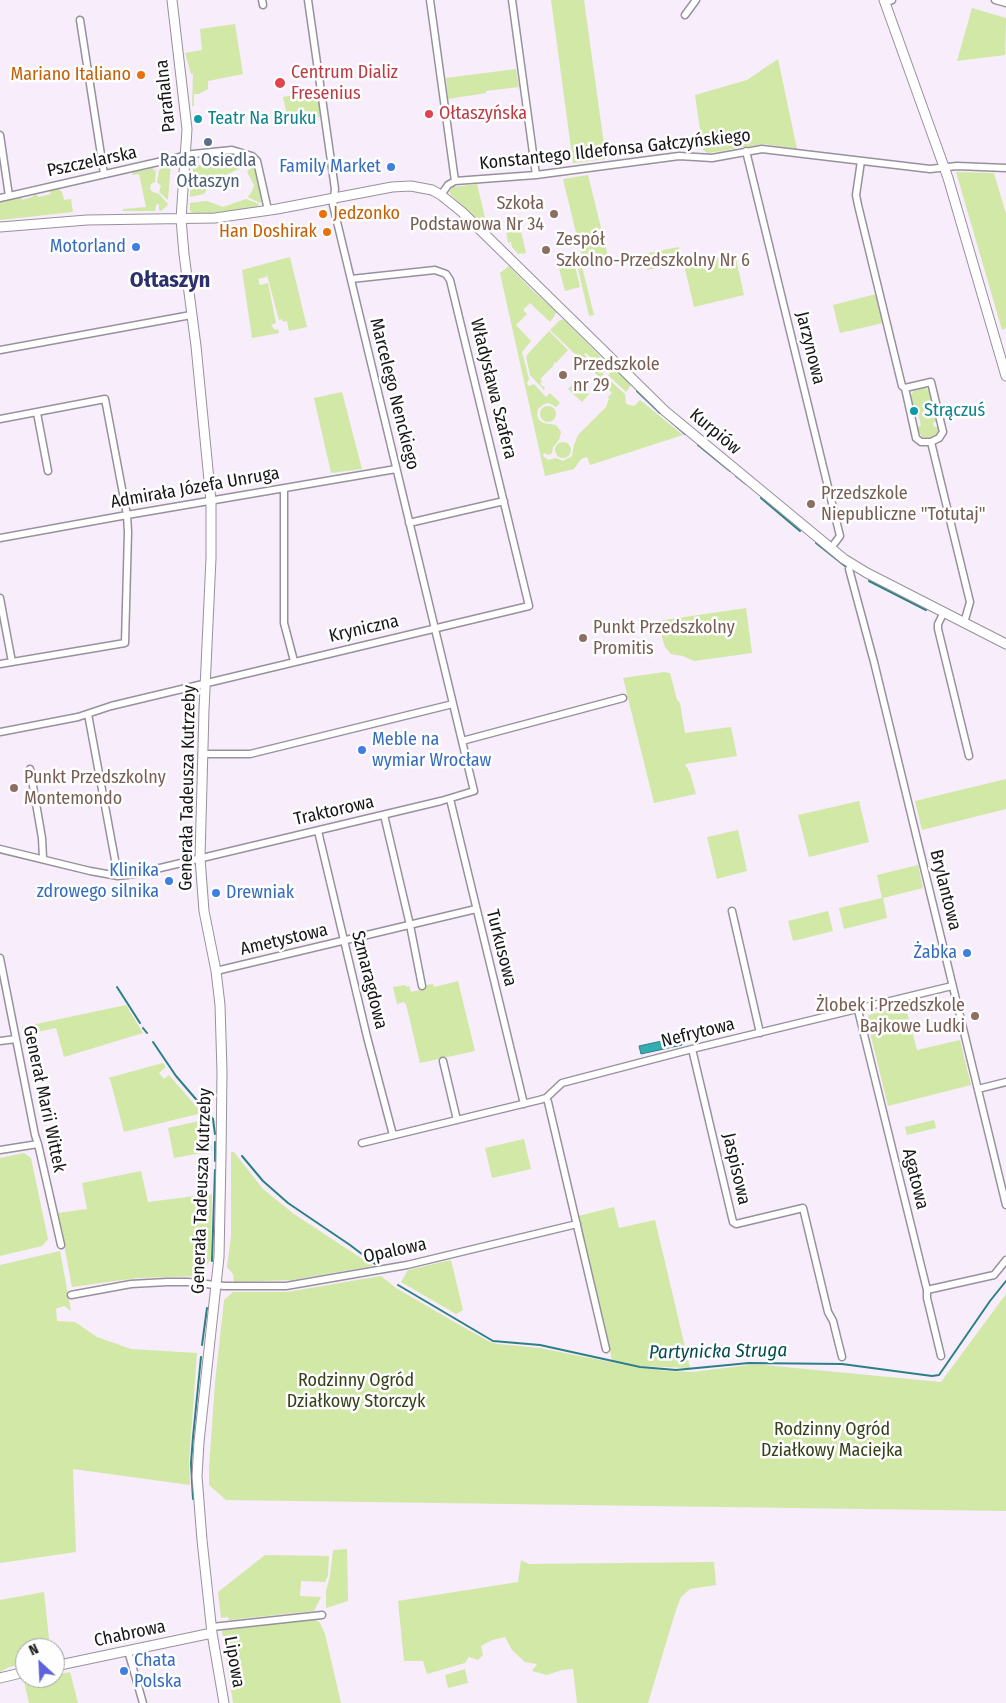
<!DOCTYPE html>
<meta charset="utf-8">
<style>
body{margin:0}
#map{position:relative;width:1006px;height:1703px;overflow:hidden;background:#f7edfb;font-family:"Fira Sans Condensed",sans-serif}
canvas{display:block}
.north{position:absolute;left:15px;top:1638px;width:50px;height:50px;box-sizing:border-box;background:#fefefe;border:1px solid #a2a1a3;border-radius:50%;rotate:335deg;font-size:14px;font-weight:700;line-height:20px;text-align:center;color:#19161a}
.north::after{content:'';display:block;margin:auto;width:18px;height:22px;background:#5d63db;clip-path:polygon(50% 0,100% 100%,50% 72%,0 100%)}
</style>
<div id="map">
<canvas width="1006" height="1703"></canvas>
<div class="north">N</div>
</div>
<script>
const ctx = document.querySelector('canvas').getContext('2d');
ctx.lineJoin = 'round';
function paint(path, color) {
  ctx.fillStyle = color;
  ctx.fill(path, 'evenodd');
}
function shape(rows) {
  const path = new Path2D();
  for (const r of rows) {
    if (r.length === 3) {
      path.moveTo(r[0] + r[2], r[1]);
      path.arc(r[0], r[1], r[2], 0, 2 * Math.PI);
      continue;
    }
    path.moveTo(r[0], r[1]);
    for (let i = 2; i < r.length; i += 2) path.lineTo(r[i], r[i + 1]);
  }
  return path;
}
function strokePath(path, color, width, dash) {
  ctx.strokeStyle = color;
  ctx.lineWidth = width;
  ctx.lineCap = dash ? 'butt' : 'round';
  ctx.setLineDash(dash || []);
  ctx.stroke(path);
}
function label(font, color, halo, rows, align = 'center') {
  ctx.font = font + ' "Fira Sans Condensed",sans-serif';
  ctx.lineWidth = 5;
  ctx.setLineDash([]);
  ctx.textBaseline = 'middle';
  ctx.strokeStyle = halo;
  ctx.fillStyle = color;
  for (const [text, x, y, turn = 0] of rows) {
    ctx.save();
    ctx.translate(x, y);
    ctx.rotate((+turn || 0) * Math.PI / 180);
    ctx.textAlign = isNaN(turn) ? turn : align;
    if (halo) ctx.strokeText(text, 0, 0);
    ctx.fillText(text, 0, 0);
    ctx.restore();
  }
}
const green = shape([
 [551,0,584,0,606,159,573,163],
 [972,8,1006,18,1005,55,957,61],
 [235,24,243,74,208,81,208,89,199,94,194,94,194,106,192,106,193,74,191,74,185,53,202,50,200,29],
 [778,59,797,149,764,144,708,153,703,150,695,95,747,80],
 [516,69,519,87,486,91,486,93,448,99,446,78],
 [317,91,321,117,289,125,283,97],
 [247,158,249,160,241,168,213,181,204,194,190,197,191,172,195,167,202,164],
 [171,162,168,200,159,192,161,186,157,182,159,170,161,169,160,167,157,166,159,165],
 [254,164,263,199,260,203,248,197,252,191,254,185,247,172],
 [153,166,154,171,156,170,155,182,151,184,150,189,153,192,159,194,168,204,167,206,161,211,159,210,159,204,156,205,155,211,123,211,123,209,146,207,139,174,132,175,134,170,147,170,148,167],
 [956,172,994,173,1006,214,1006,328,1002,330],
 [588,175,609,260,584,266,563,179],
 [477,184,487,226,486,228,450,194,450,190,453,187],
 [57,187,62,192,64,200,71,199,73,212,0,220,0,201,17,197,22,198,22,200,32,197,35,194,39,197,51,194,49,189],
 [246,199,259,204,257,207,197,215,190,211,190,203,207,201,223,207],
 [516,226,518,226,518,231,521,231,526,253,518,254,512,247,511,242,508,243,506,230,515,228],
 [679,247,682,263,647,270,644,254],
 [735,254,744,295,694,307,684,265],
 [290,257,307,327,289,331,287,321,283,322,282,319,279,320,267,275,266,277,258,279,260,285,268,283,276,323,271,325,275,330,278,329,279,333,252,338,242,270],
 [573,257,580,287,565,291,557,261],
 [580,259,594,315,589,316,576,260],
 [509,266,532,290,557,312,550,322,530,303,523,310,527,314,516,325,531,341,522,352,529,379,527,384,529,386,534,384,546,397,550,393,560,403,556,407,549,403,544,404,538,409,537,415,539,420,543,423,556,425,561,432,559,440,553,447,552,453,549,455,544,453,543,456,548,460,556,458,563,461,572,456,574,445,578,435,606,407,609,399,608,397,612,393,601,382,606,377,625,394,626,404,634,406,640,400,683,435,590,465,587,457,581,459,574,469,545,476,500,273],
 [876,294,883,323,840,333,833,305],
 [563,319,610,366,605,372,586,353,584,354,604,374,600,378,550,330,559,321],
 [549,331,568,350,556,363,554,362,554,365,540,379,542,381,540,384,545,388,544,390,530,375,526,356],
 [616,367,632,384,626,392,608,375],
 [576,381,589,394,582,402,568,389],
 [920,387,926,388,931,393,936,414,932,416,932,418,937,417,938,421,933,423,934,427,939,426,938,433,931,438,922,437,916,427,921,426,918,412,913,413,910,397,914,390],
 [342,392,362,469,331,473,314,398],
 [548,414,8],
 [563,450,8],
 [746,608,752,653,694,661,683,656,671,654,665,647,657,621],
 [664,672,670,673,677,700,680,703,685,733,731,727,737,756,685,764,690,773,696,794,654,803,623,678],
 [1006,779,1006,809,922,830,915,801],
 [859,801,869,842,809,857,798,815],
 [738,830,747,871,717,879,707,837],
 [918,865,923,888,883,898,887,918,844,929,839,908,882,898,877,875],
 [828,911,833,931,793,941,788,921],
 [458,981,475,1051,420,1063,406,1004,404,1002,397,1004,393,987,405,985,406,987,409,986,411,992,424,989,426,985,433,984,434,987],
 [126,1005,143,1033,64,1057,56,1028,23,1035,22,1027],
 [905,1005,917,1050,960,1040,971,1085,888,1106,867,1020,869,1015],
 [163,1063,166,1067,159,1073,164,1079,169,1075,202,1113,124,1132,110,1079,108,1078],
 [934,1120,936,1128,907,1135,905,1127],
 [199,1121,211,1141,212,1151,174,1158,168,1128],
 [524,1139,531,1169,492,1178,485,1148],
 [231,1152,234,1152,263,1189,294,1214,373,1266,292,1280,234,1282,233,1274,227,1267,231,1237],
 [24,1153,31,1158,48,1239,42,1246,0,1256,0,1158],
 [141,1171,148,1202,212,1194,211,1260,205,1266,202,1276,137,1278,72,1287,58,1213,87,1209,82,1183],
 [614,1207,619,1228,655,1220,690,1368,640,1366,612,1360,578,1216],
 [60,1251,71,1311,64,1306,58,1308,56,1309,57,1321,75,1322,97,1337,131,1349,197,1353,189,1461,190,1485,73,1469,76,1552,0,1563,0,1265],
 [451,1260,463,1310,456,1314,401,1282,408,1270],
 [381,1276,396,1288,456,1323,490,1342,497,1344,540,1348,640,1368,667,1371,693,1372,749,1365,764,1365,941,1382,1006,1294,1006,1511,226,1500,209,1485,209,1468,215,1383,224,1300,233,1292,287,1292],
 [347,1549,348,1601,326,1608,326,1591,330,1576,333,1550],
 [265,1555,329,1556,328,1575,325,1582,301,1581,300,1596,321,1597,314,1611,229,1620,228,1617,221,1618,218,1592],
 [521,1560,529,1564,714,1562,716,1585,690,1589,681,1597,675,1613,648,1703,577,1703,573,1669,562,1670,547,1675,532,1671,537,1664,525,1662,512,1650,505,1637,492,1640,481,1646,483,1655,478,1660,469,1657,465,1663,427,1674,423,1661,404,1661,398,1601,518,1582],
 [44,1592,50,1648,25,1648,25,1664,9,1667,0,1672,0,1600],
 [315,1619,320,1623,325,1634,341,1703,233,1703,222,1631,225,1629,242,1627],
 [465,1669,468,1683,448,1688,445,1675],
 [70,1672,78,1703,29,1703,24,1681,39,1678,55,1678,55,1675]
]);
const water = shape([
 [680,1037,682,1045,641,1054,639,1046,680,1037]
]);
const stream = shape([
 [616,369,630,383],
 [637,391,660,413],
 [666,417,685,434],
 [698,445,730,471],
 [736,476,746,484],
 [761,498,800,531],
 [816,543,845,566],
 [869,581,926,610],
 [117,987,140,1023],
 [143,1028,147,1033],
 [153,1042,176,1076,213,1119,215,1134],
 [242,1156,263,1181,288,1203,350,1245,375,1264],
 [215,1161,215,1142],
 [212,1261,215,1170],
 [398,1285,493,1341,540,1345,640,1367,676,1370,749,1363,842,1364,932,1376,939,1375,990,1301,1006,1281],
 [202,1345,207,1308],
 [193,1499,191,1463,193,1437,201,1357]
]);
const street = shape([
 [262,0,263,5],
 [430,0,455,181],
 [512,0,536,175],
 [995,0,1006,3],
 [885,3,892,0],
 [685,15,696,0],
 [80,20,104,174],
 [0,135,9,196],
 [746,151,840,536,831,548],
 [861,161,856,195,858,205,902,386,905,388,916,438,921,442,931,442,970,602,964,623],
 [441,195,448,185,455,181,536,175,679,156,712,158,762,149,930,169,957,166,1006,168],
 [0,198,193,154,232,150,252,156,257,161,268,210],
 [0,350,191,315],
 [905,388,931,382,943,432,939,438,931,442],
 [37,413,48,471],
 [0,419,105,399,127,515,128,532,125,643,0,664],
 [284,489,284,623,294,661],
 [409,523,504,501],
 [0,538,127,515,396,469],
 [851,564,849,569,874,662,1006,1205],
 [0,598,12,662],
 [944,612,938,624,938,629,969,756],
 [88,714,118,876],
 [0,732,78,717,111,706,529,606,450,280,446,274,435,270,351,279],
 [462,741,623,698],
 [202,754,250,754,453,704],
 [30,769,42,838,43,858],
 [450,799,524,1104],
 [384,815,410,925,422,986],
 [318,831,367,1037,393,1135],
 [0,849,90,871,118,876,135,874,441,801,474,791,333,205,335,189,308,0],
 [732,911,760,1033],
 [0,958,35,1135,38,1144,61,1245],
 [216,971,476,909],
 [858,1010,927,1290,927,1298,941,1356],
 [0,1041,16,1039],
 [692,1049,733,1222,736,1224,803,1208,828,1312,833,1321,842,1357],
 [443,1061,457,1120],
 [978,1089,1006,1082],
 [546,1098,548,1102,606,1349],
 [362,1143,539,1100,546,1098,562,1083,692,1049,952,986],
 [0,1150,38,1144],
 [927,1290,994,1275,1006,1260],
 [71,1295,131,1284,167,1282,188,1282,224,1286,286,1286,407,1265,577,1224],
 [212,1627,322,1615],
 [128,1651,143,1703]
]);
const secondary = shape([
 [172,0,187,129,181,219,184,254,196,346,211,501,211,558,204,710,200,858,204,911,216,971,220,1005,222,1072,221,1156,219,1257,199,1442,197,1476,202,1540,212,1633,224,1703],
 [884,0,948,178,1006,376],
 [0,227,87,220,215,218,277,209,392,187,411,186,432,190,441,195,462,212,665,411,844,559,867,573,1006,644],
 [55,1666,212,1633],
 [0,1678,25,1672]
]);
const markers = [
 [141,75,5,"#e8710a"],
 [280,83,6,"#e0444e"],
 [429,114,5,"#e0444e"],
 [198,119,5,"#0f9aa8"],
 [208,142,5,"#5c6f8a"],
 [391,167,5,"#3f7fe0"],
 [323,214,5,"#e8710a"],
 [554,214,5,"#8d6e63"],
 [327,232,5,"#e8710a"],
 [136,247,5,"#3f7fe0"],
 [546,250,5,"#8d6e63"],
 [563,375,5,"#8d6e63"],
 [914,411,5,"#0f9aa8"],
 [811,504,5,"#8d6e63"],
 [583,638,5,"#8d6e63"],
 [362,750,5,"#3f7fe0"],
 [14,788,5,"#8d6e63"],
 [169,881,5,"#3f7fe0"],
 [216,893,5,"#3f7fe0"],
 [967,953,5,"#3f7fe0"],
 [975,1016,5,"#8d6e63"],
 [124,1671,5,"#3f7fe0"]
];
const healthNames = [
 ["Centrum Dializ",291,73],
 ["Fresenius",291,94],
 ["Ołtaszyńska",439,114]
];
const foodNames = [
 ["Mariano Italiano",131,75],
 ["Jedzonko",333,214,"left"],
 ["Han Doshirak",317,232]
];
const streetNames = [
 ["Parafialna",166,96,-96],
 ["Konstantego Ildefonsa Gałczyńskiego",615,150,-6],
 ["Pszczelarska",92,162,-12],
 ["Jarzynowa",810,348,76],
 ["Władysława Szafera",493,389,76],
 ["Marcelego Nenckiego",394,394,76],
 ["Kurpiów",715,432,40],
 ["Admirała Józefa Unruga",195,488,-10],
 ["Kryniczna",364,629,-13],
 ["Generała Tadeusza Kutrzeby",188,788,-89],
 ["Traktorowa",334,811,-13],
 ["Brylantowa",945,890,76],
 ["Ametystowa",284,940,-13],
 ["Turkusowa",501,948,76],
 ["Szmaragdowa",369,980,76],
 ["Nefrytowa",698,1033,-14],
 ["Generał Marii Wittek",44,1099,78],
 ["Jaspisowa",736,1169,77],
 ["Agatowa",915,1179,76],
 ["Generała Tadeusza Kutrzeby",202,1191,-88],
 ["Opalowa",395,1251,-12],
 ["Chabrowa",130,1634,-12],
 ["Lipowa",234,1662,80]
];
const cultureNames = [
 ["Teatr Na Bruku",208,119],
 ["Strączuś",924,411]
];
const serviceNames = [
 ["Rada Osiedla",208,161],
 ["Ołtaszyn",208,182]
];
const shopNames = [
 ["Family Market",381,167],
 ["Motorland",126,247],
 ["Meble na",372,740,"left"],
 ["wymiar Wrocław",372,761,"left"],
 ["Klinika",159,871],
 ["zdrowego silnika",159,892],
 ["Drewniak",226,893,"left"],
 ["Żabka",957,953],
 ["Chata",134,1661,"left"],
 ["Polska",134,1682,"left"]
];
const educationNames = [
 ["Szkoła",544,204,"right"],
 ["Podstawowa Nr 34",544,225,"right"],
 ["Zespół",556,240],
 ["Szkolno-Przedszkolny Nr 6",556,261],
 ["Przedszkole",573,365],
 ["nr 29",573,386],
 ["Przedszkole",821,494],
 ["Niepubliczne \"Totutaj\"",821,515],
 ["Punkt Przedszkolny",593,628],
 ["Promitis",593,649],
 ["Punkt Przedszkolny",24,778],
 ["Montemondo",24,799],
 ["Żlobek i Przedszkole",965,1006,"right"],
 ["Bajkowe Ludki",965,1027,"right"]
];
const parkNames = [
 ["Rodzinny Ogród",356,1381],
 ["Działkowy Storczyk",356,1402],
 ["Rodzinny Ogród",832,1430],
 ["Działkowy Maciejka",832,1451]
];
const waterNames = [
 ["Partynicka Struga",718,1352,-1]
];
const districtNames = [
 ["Ołtaszyn",170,281]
];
paint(green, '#d1e8a6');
paint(water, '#34adb1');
strokePath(water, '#2c8084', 1);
strokePath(stream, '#2c8084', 2);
strokePath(street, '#99909d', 9);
strokePath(secondary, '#99909d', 11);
strokePath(street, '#fff', 6);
strokePath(secondary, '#fff', 9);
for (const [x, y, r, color] of markers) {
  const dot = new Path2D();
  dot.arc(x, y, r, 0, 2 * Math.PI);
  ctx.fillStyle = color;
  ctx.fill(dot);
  strokePath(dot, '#fefefe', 2);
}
label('18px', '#be3a42', '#fefefe', healthNames, 'left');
label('18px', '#c56008', '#fefefe', foodNames, 'right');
label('18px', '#19161a', '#fefefe', streetNames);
label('18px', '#0d838f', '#fefefe', cultureNames, 'left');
label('18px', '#4e5e75', '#fefefe', serviceNames);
label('18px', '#366cbe', '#fefefe', shopNames, 'right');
label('18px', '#785e54', '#fefefe', educationNames, 'left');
label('18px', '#354119', '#fefefe', parkNames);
label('italic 19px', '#044d50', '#fefefe', waterNames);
label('bold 22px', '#2c306b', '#fefefe', districtNames);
</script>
